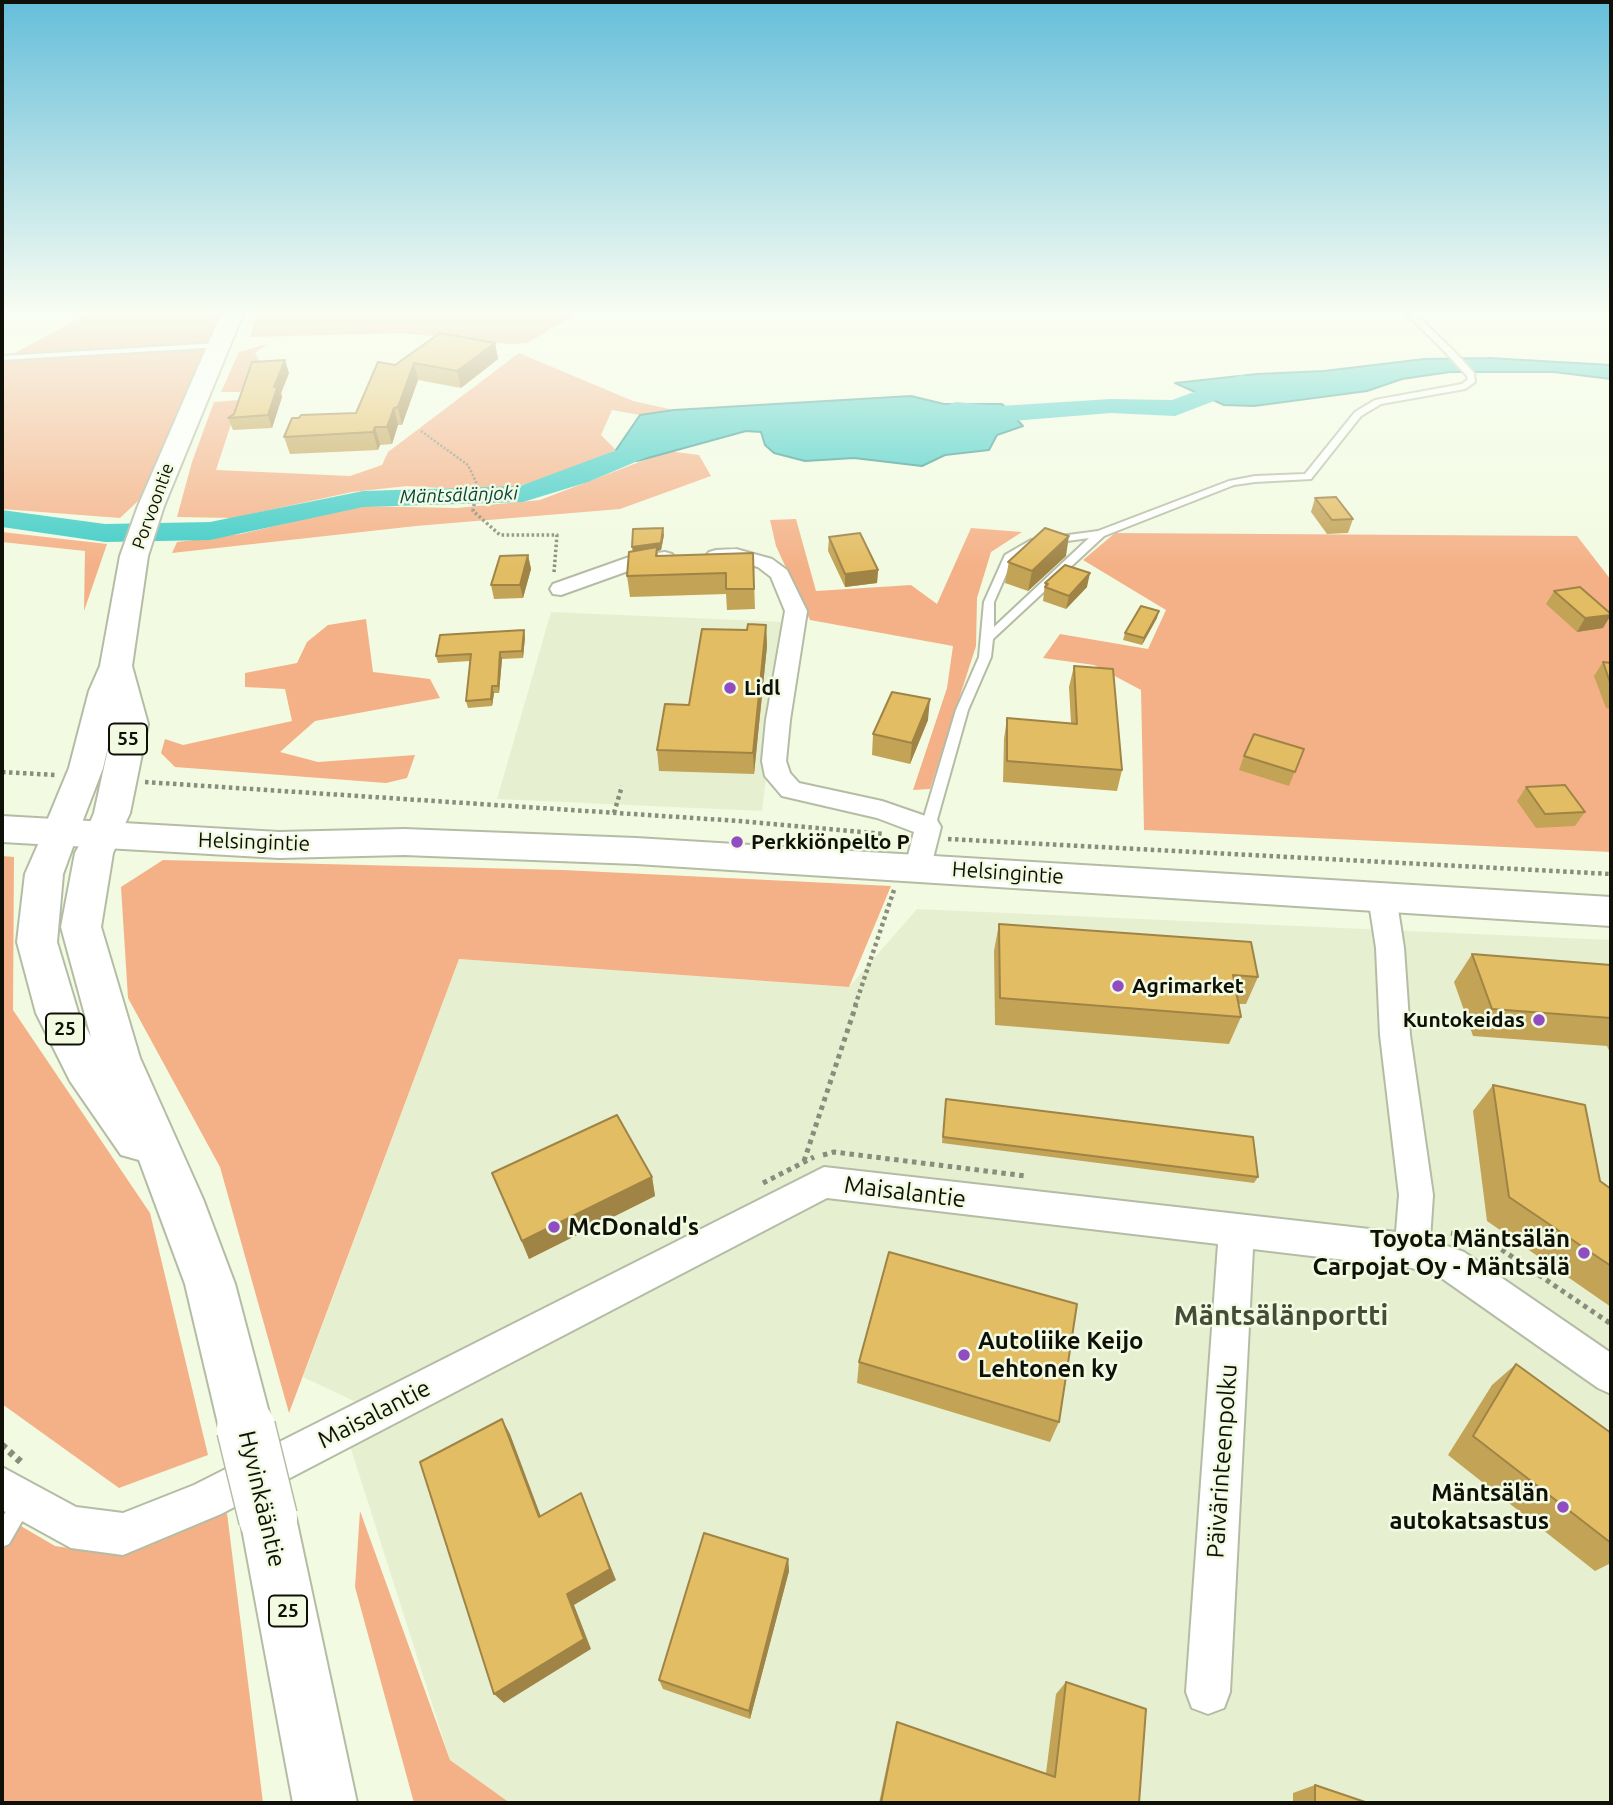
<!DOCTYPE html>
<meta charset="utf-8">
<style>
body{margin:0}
#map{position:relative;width:1613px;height:1805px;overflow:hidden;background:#f2fae1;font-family:Ubuntu,sans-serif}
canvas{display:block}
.frame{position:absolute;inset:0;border:4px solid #0f1109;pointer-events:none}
</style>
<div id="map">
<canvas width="1613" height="1805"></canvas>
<div class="frame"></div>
</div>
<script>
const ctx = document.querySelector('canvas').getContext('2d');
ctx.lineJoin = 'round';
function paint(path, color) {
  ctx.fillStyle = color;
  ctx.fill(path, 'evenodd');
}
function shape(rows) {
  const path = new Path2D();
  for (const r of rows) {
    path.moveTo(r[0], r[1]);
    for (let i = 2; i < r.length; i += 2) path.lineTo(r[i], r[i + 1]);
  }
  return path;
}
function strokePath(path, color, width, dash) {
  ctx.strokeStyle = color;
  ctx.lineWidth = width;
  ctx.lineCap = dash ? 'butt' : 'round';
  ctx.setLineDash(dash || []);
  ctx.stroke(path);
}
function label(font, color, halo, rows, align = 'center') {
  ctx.font = font + ' Ubuntu,sans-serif';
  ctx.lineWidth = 5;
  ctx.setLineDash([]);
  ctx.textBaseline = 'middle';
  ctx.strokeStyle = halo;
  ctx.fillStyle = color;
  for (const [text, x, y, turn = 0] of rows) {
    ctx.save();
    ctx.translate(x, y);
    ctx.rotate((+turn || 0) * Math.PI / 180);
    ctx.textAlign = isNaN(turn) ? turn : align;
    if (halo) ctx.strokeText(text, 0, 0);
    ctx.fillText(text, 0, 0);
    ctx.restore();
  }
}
const built = shape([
 [551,612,785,622,762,811,497,799],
 [917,909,1611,940,1611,1803,510,1803,450,1760,350,1446,392,1419,303,1377,459,959,849,987]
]);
const green = shape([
 [87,314,222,314,206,355,139,500,120,518,2,509,2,360],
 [256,314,574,314,528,343,510,344,402,333,250,337],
 [267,344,255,353,260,361,240,392,221,392,239,352],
 [519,353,633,401,674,410,640,415,612,410,601,435,616,450,566,472,515,487,458,489,407,486,352,492,233,518,177,517,192,462,214,402,239,400,216,470,350,476,382,465,388,452],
 [668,451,699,455,711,476,620,509,416,526,172,553,177,542,241,534,359,506,457,508,540,500],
 [796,519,816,591,911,585,937,604,971,528,1022,532,991,552,977,598,976,646,930,789,913,790,947,688,953,646,810,620,776,546,770,520],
 [2,532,107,544,84,611,85,551,2,542],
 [1115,533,1577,536,1611,580,1611,852,1144,830,1141,690,1094,665,1043,658,1060,634,1148,649,1166,610,1083,560],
 [366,619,373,672,430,679,440,698,315,721,280,752,318,762,415,755,407,778,386,783,175,767,161,753,165,739,183,745,292,721,285,689,245,687,245,673,297,663,307,642,328,625],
 [2,856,14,857,13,1010,150,1213,208,1455,119,1488,2,1404],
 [163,860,563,870,891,886,849,987,459,959,289,1413,220,1167,128,998,121,887],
 [360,1511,450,1760,510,1803,414,1803,355,1587],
 [227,1513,263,1803,2,1803,2,1515,55,1546,117,1555]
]);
const water = shape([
 [1489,358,1611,365,1611,379,1554,372,1450,372,1402,379,1367,391,1254,406,1224,405,1175,383,1257,374,1324,371,1424,359,1489,358],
 [911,396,944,404,1002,404,1023,426,997,435,989,450,945,455,922,466,854,458,805,461,774,453,765,445,761,432,746,431,637,461,616,450,640,415,674,410,911,396]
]);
const river = shape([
 [1241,375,1265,379,1268,384,1265,389,1243,390,1175,416,1111,413,1000,422,956,418,947,415,943,410,947,405,956,402,1000,406,1111,399,1172,400,1241,375],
 [676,428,685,431,689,436,685,441,588,482,523,502,363,507,210,540,105,542,2,527,2,510,105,524,210,522,363,491,520,486,676,428]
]);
const pathFar4 = shape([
 [421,431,468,465,478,486,476,496]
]);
const pathFar3 = shape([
 [476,494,473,511,500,535,557,535,554,572]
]);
const pathFar2 = shape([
 [2,772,56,775],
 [145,782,739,821,884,834],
 [614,813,622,786],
 [948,839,1611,874],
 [855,1006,894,890]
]);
const pathFar1 = shape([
 [823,1155,834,1152,1026,1176],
 [804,1161,856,1005],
 [763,1183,814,1157],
 [1451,1233,1489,1241,1611,1324]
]);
const path = shape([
 [2,1445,22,1463]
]);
const service = shape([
 [1407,314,1415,314,1453,350,1474,373,1475,382,1465,389,1381,404,1361,416,1311,479,1255,482,1234,485,1104,536,993,639,991,657,968,710,935,827,928,832,923,830,921,827,956,710,979,657,984,602,1005,555,1031,540,1098,531,1229,481,1255,476,1305,474,1355,412,1375,400,1462,384,1468,379,1467,376,1447,354,1407,314],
 [1089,538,994,627,994,602,1013,559,1038,545,1089,538],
 [219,343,223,345,222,347,2,360,2,356,219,343],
 [23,1492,30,1495,33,1502,9,1544,2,1547,2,1518,16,1495,23,1492]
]);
const minor = shape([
 [736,549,772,559,787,570,807,611,790,720,786,761,790,773,799,783,882,801,937,820,941,827,929,874,919,877,909,874,905,867,914,832,877,818,782,796,765,776,762,761,766,720,785,611,771,577,758,567,735,561,716,562,709,560,706,556,709,552,716,550,736,549],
 [665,552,672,554,675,558,672,562,642,566,561,595,553,594,550,589,553,584,632,556,665,552],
 [1382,886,1392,889,1396,896,1404,948,1410,1035,1433,1195,1430,1240,1464,1252,1611,1353,1611,1394,1598,1388,1440,1277,1412,1268,1253,1249,1230,1692,1224,1708,1208,1714,1192,1708,1186,1692,1218,1244,827,1198,221,1514,123,1555,71,1548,2,1510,2,1467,76,1507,123,1513,194,1485,824,1167,1396,1232,1399,1195,1380,1035,1376,948,1368,896,1372,889,1382,886]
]);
const secondary = shape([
 [2,816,279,832,404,829,636,838,1611,897,1611,926,636,864,404,855,279,858,2,842,2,816]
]);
const primary = shape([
 [221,314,243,314,164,506,148,556,132,666,148,724,130,813,116,844,103,848,90,844,85,835,94,813,114,722,103,768,78,833,73,842,60,846,47,842,42,833,69,768,89,691,100,666,120,556,138,506,221,314]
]);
const trunk = shape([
 [60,820,73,824,78,833,63,874,57,942,78,1012,91,1037,61,927,75,853,90,826,103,822,116,826,121,835,113,853,101,927,140,1058,203,1199,235,1284,273,1428,265,1447,246,1455,227,1447,219,1428,185,1284,139,1160,121,1155,70,1081,36,1013,17,942,25,874,47,824,60,820],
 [268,1490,288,1498,296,1518,357,1803,293,1803,240,1518,248,1498,268,1490]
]);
const trunkBridge = shape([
 [246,1428,268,1518]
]);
const wall = shape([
 [495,343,498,359,461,388,418,380,402,425,398,425,392,444,380,445,378,450,290,454,284,437,356,413,395,365],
 [289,373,281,393,282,397,272,428,233,430,228,418],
 [1315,498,1353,519,1348,533,1327,534,1311,512],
 [664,535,661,550,657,551,658,556,753,553,755,609,727,610,726,594,630,597,627,576,633,551],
 [829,537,878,570,877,583,845,587,828,551],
 [528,555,531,569,523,598,494,599,491,585],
 [1066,556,1028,591,1005,583,1009,561],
 [1045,583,1087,587,1066,609,1043,601],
 [1554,591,1603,628,1577,632,1546,604],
 [1157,618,1142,645,1123,640,1125,633],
 [766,625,767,646,754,774,659,771,657,750,689,705,747,630],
 [525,637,523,658,502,659,499,693,494,693,492,706,468,708,466,701,470,661,438,663,436,656],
 [1603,662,1611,663,1611,709,1606,708,1594,676],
 [1074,666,1122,770,1117,791,1003,782,1004,739,1007,718,1071,723,1069,687],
 [928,720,910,764,872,755,873,734],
 [1304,749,1289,786,1239,770,1244,756],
 [1526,787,1585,812,1575,826,1536,828,1517,801],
 [999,924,1258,977,1246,1004,1238,1004,1241,1017,1229,1044,995,1025,994,951],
 [1472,954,1611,965,1611,1055,1607,1046,1473,1036,1454,982],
 [1493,1085,1600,1181,1611,1189,1611,1307,1487,1221,1473,1111],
 [946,1099,1258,1177,1254,1183,942,1143],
 [492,1173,652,1177,655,1196,529,1259],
 [859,1362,1059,1422,1050,1442,857,1383],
 [1516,1364,1611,1433,1611,1563,1595,1571,1448,1455,1492,1385],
 [788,1559,789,1571,750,1719,663,1689,659,1680],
 [1066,1682,1139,1803,879,1803,894,1732,897,1722,1046,1773,1056,1694],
 [1315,1785,1368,1803,1293,1803,1293,1793]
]);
const shadedWall = shape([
 [495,343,498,359,461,388,457,371],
 [285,360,289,373,281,393,282,397,272,428,268,415,274,387],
 [414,363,418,380,402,425,398,407],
 [394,408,398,425,392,444,387,427],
 [375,427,380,445,378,450,373,432],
 [663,528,664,535,661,550,657,551,659,567,658,576,656,556,633,553,632,547],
 [1069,536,1066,556,1028,591,1032,571],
 [528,555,531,569,523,598,520,585],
 [878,570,877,583,845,587,845,574],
 [1090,573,1087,587,1066,609,1069,596],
 [1159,611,1157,618,1142,645,1144,638],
 [1611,615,1603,628,1577,632,1585,618],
 [766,625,767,646,754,774,753,753],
 [524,630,525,637,523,658,522,651],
 [500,652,502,659,499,693,498,686],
 [492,686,494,693,492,706,491,699],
 [930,699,928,720,910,764,912,743],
 [652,1177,655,1196,529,1259,522,1241],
 [502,1419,510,1434,546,1530,539,1517],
 [581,1493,616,1580,574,1605,591,1649,504,1703,494,1694,567,1594],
 [788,1559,789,1571,750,1719,749,1711]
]);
const building = shape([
 [440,333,495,343,457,371,414,363,398,407,394,408,387,427,375,427,373,432,284,437,292,418,299,418,301,415,356,413,378,362,395,365,440,333],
 [285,360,274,387,278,385,268,415,228,418,234,414,252,362,285,360],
 [1336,497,1353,519,1332,520,1315,498,1336,497],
 [663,528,661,543,632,547,633,529,663,528],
 [1045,528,1069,536,1032,571,1008,562,1045,528],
 [860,533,878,570,845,574,829,537,860,533],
 [657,547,656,556,753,553,754,589,726,589,726,573,627,576,629,552,657,547],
 [528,555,520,585,491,585,500,556,528,555],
 [1065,565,1090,573,1069,596,1045,587,1048,584,1045,583,1065,565],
 [1580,587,1611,614,1611,615,1585,618,1554,591,1580,587],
 [1141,606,1159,611,1144,638,1125,633,1141,606],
 [748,624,766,625,753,753,657,750,665,704,689,705,702,629,747,630,748,624],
 [524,630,522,651,500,652,498,686,492,686,491,699,466,701,471,654,436,656,440,635,524,630],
 [1603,662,1611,663,1611,685,1603,662],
 [1074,666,1113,669,1122,770,1007,761,1007,718,1077,724,1074,666],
 [892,692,930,699,912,743,873,734,892,692],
 [1254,734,1304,749,1295,772,1244,756,1254,734],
 [1565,785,1585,812,1545,814,1526,787,1565,785],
 [999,924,1251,942,1258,977,1233,975,1241,1017,1000,998,999,924],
 [1472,954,1611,965,1611,1018,1492,1009,1472,954],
 [1493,1085,1585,1105,1600,1181,1611,1189,1611,1266,1509,1197,1493,1085],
 [946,1099,1253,1137,1258,1177,943,1137,946,1099],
 [617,1115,652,1177,522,1241,492,1173,617,1115],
 [889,1252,1077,1304,1059,1422,859,1362,889,1252],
 [1516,1364,1611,1433,1611,1543,1473,1436,1516,1364],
 [502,1419,539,1517,581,1493,610,1569,567,1594,584,1639,494,1694,420,1462,502,1419],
 [704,1533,788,1559,749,1711,659,1680,704,1533],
 [1066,1682,1146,1709,1139,1803,881,1803,897,1722,1055,1777,1066,1682],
 [1315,1785,1368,1803,1315,1803,1315,1785]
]);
const markers = [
 [730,688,7,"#904dc2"],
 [737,842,7,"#904dc2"],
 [1118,986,7,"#904dc2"],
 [1539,1020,7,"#904dc2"],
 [554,1227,7,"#904dc2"],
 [1584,1253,7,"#904dc2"],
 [964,1355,7,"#904dc2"],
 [1563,1507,7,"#904dc2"]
];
const farStreetnames = [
 ["Porvoontie",153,506,-70]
];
const farWaternames = [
 ["Mäntsälänjoki",459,495,-2]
];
const shields = [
 [128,739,38],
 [65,1029,38],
 [288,1611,38]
];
const shieldNames = [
 ["55",128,739],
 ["25",65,1029],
 ["25",288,1611]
];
const poiNames = [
 ["Lidl",744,688],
 ["Perkkiönpelto P",751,842],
 ["Agrimarket",1132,986],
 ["Kuntokeidas",1525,1020,"right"]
];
const streetNames = [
 ["Helsingintie",254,842,2],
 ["Helsingintie",1008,873,4]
];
const nearStreetnames = [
 ["Maisalantie",905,1192,7],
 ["Maisalantie",374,1414,-27],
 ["Päivärinteenpolku",1222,1461,-86],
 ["Hyvinkääntie",262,1499,77]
];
const nearPoinames = [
 ["McDonald's",568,1227],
 ["Toyota Mäntsälän",1570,1239,"right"],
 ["Carpojat Oy - Mäntsälä",1570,1267,"right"],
 ["Autoliike Keijo",978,1341],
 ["Lehtonen ky",978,1369],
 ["Mäntsälän",1549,1493,"right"],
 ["autokatsastus",1549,1521,"right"]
];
const nearQuarternames = [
 ["Mäntsälänportti",1281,1316]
];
paint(built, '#e6f0d0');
paint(green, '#f4b187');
paint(water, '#40ccc6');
strokePath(water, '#31948d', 2);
paint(river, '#40ccc6');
strokePath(service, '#b4bca5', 4);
strokePath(minor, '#b4bca5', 4);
strokePath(secondary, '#b4bca5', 4);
strokePath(primary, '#b4bca5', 4);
strokePath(trunk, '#b4bca5', 4);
strokePath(pathFar4, '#888d7c', 2.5, [2, 2]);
strokePath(pathFar3, '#888d7c', 3.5, [2.5, 2.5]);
strokePath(pathFar2, '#888d7c', 4.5, [3.5, 3.5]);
strokePath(pathFar1, '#888d7c', 5, [4.5, 4.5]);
strokePath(path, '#888d7c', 7, [5, 5]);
paint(service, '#fff');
paint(minor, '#fff');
paint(secondary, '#fff');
paint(primary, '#fff');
paint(trunk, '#fff');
strokePath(trunkBridge, '#b4bca5', 61, []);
strokePath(trunkBridge, '#fff', 58);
paint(wall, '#c3a356');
paint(shadedWall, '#9f8446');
paint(building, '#e3bd64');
strokePath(building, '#9f8446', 2);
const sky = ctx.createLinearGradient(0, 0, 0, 567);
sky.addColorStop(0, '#65beda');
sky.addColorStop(0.55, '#f9fdf2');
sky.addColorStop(1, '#f9fdf200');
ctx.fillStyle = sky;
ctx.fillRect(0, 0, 1613, 567);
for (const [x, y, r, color] of markers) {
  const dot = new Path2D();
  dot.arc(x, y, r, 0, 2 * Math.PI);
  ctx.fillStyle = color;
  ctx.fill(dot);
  strokePath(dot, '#f2fae1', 2.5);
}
label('18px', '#0f1109', '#f2fae1', farStreetnames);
label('italic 19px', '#034442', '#f2fae1', farWaternames);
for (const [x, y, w] of shields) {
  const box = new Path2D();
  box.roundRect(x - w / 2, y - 15.5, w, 31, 5);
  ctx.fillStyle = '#f2fae1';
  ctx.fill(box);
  strokePath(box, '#0f1109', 2);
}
label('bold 19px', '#0f1109', null, shieldNames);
label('bold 21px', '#0f1109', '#f2fae1', poiNames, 'left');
label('21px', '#0f1109', '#f2fae1', streetNames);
label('24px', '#0f1109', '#f2fae1', nearStreetnames);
label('bold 24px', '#0f1109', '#f2fae1', nearPoinames, 'left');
label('bold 28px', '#454b37', '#f2fae1', nearQuarternames);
</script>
